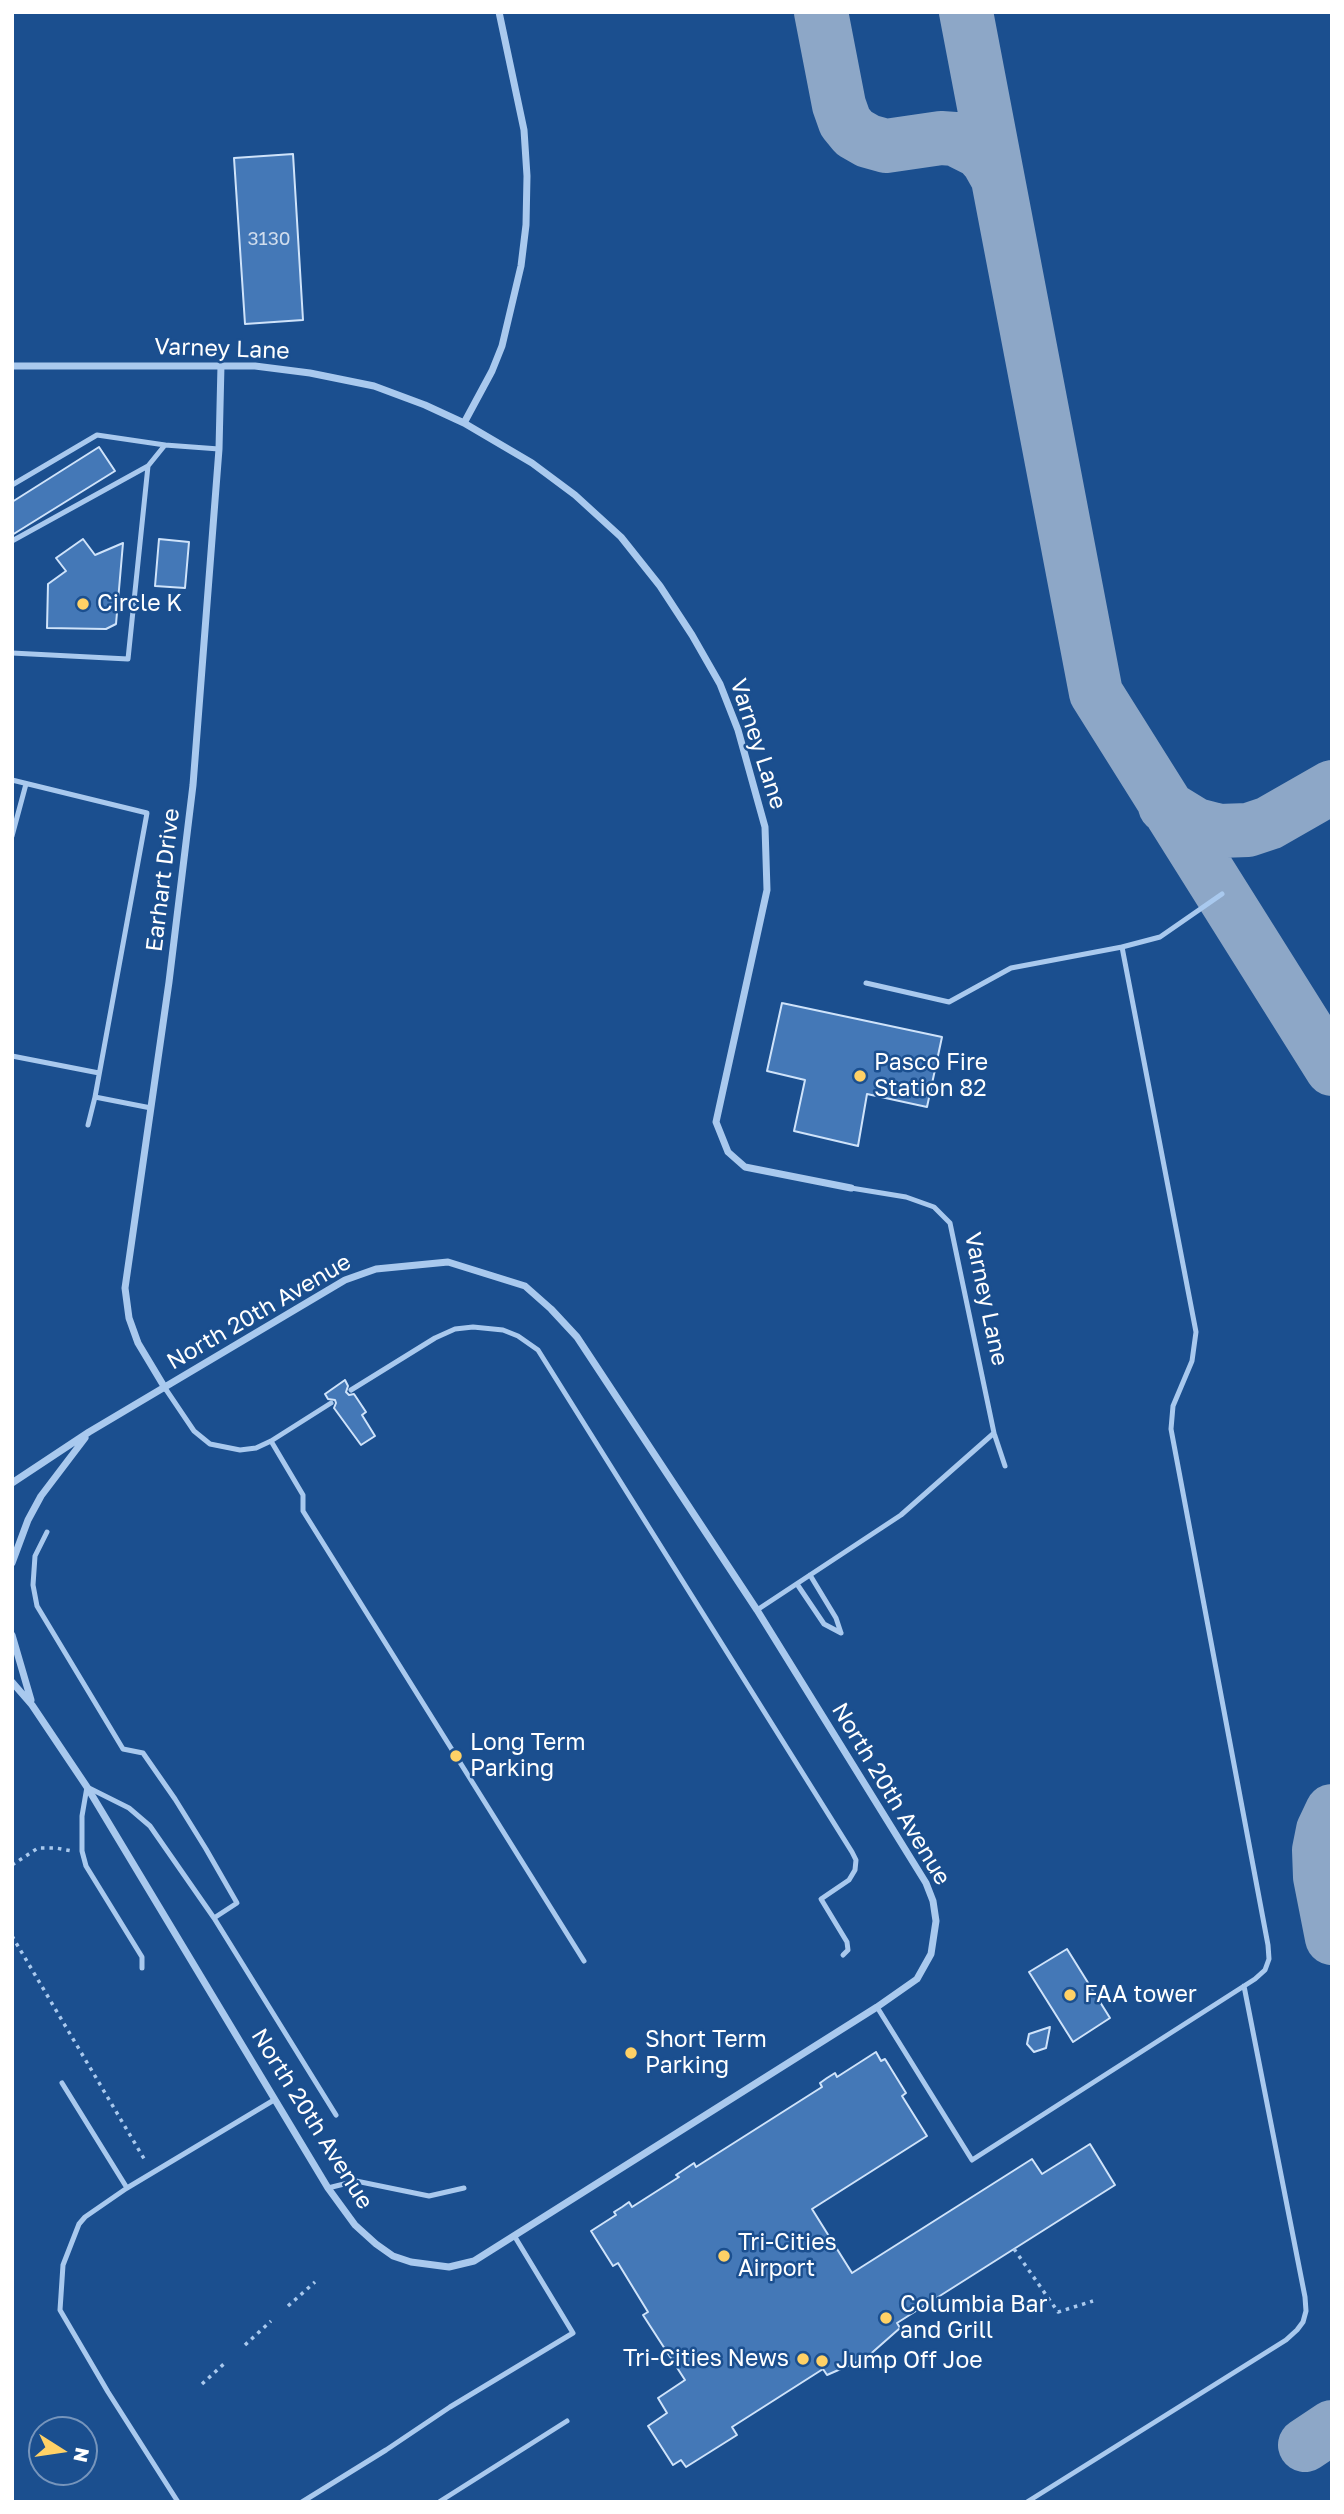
<!DOCTYPE html>
<style>
body{margin:0}
#map{position:relative;width:1344px;height:2514px;overflow:hidden;background:#1b4f8f;font-family:"Golos Text",sans-serif}
canvas{display:block}
.frame{position:absolute;inset:0;border:14px solid #fff;pointer-events:none}
.north{position:absolute;left:28px;top:2416px;width:70px;height:70px;box-sizing:border-box;background:#1b4f8f;border:2px solid #7695bc;border-radius:50%;rotate:102deg;font-size:19px;font-weight:700;line-height:28px;text-align:center;color:#fff}
.north::after{content:'';display:block;margin:auto;width:24px;height:32px;background:#ffd166;clip-path:polygon(50% 0,100% 100%,50% 72%,0 100%)}
</style>
<div id="map">
<canvas width="1344" height="2514"></canvas>
<div class="frame"></div>
<div class="north">N</div>
</div>
<script>
const ctx = document.querySelector('canvas').getContext('2d');
ctx.lineJoin = 'round';
function shape(rows) {
  const path = new Path2D();
  for (const r of rows) {
    path.moveTo(r[0], r[1]);
    for (let i = 2; i < r.length; i += 2) path.lineTo(r[i], r[i + 1]);
  }
  return path;
}
function strokePath(path, color, width, dash) {
  ctx.strokeStyle = color;
  ctx.lineWidth = width;
  ctx.lineCap = dash ? 'butt' : 'round';
  ctx.setLineDash(dash || []);
  ctx.stroke(path);
}
function paint(path, color) {
  ctx.fillStyle = color;
  ctx.fill(path, 'evenodd');
}
function label(font, color, halo, rows, align = 'center') {
  ctx.font = font + ' "Golos Text",sans-serif';
  ctx.lineWidth = 5;
  ctx.setLineDash([]);
  ctx.textBaseline = 'middle';
  ctx.strokeStyle = halo;
  ctx.fillStyle = color;
  for (const [text, x, y, turn = 0] of rows) {
    ctx.save();
    ctx.translate(x, y);
    ctx.rotate((+turn || 0) * Math.PI / 180);
    ctx.textAlign = isNaN(turn) ? turn : align;
    if (halo) ctx.strokeText(text, 0, 0);
    ctx.fillText(text, 0, 0);
    ctx.restore();
  }
}
const taxiway = shape([
 [821,12,839,105,845,122,854,133,868,141,886,146,941,138,955,139,979,151,988,161,997,177],
 [966,12,1096,693,1332,1069],
 [1165,806,1196,825,1219,831,1248,830,1269,823,1332,787],
 [1332,1811,1323,1830,1319,1850,1320,1877,1332,1938],
 [1305,2445,1332,2427]
]);
const building = shape([
 [293,154,303,320,245,324,234,158,293,154],
 [99,447,115,471,12,535,12,502,99,447],
 [83,539,95,555,123,543,116,624,106,629,47,628,48,584,66,571,56,558,83,539],
 [159,539,189,542,185,588,155,586,159,539],
 [782,1003,942,1037,927,1107,867,1094,858,1146,794,1131,805,1080,767,1071,782,1003],
 [345,1380,348,1386,346,1392,349,1395,354,1394,366,1412,362,1415,375,1436,361,1445,334,1408,336,1403,335,1400,328,1399,325,1394,345,1380],
 [1067,1949,1110,2018,1073,2042,1029,1972,1067,1949],
 [1050,2027,1046,2048,1034,2052,1027,2044,1029,2034,1050,2027],
 [876,2052,881,2061,885,2059,906,2093,902,2096,927,2136,812,2209,852,2273,1032,2159,1042,2174,1090,2144,1115,2185,897,2323,900,2328,866,2358,827,2375,823,2369,732,2427,737,2435,686,2467,681,2460,673,2465,648,2426,667,2413,658,2398,685,2380,643,2315,648,2312,618,2263,613,2266,591,2231,616,2215,614,2212,622,2207,629,2202,632,2207,679,2177,676,2175,694,2163,696,2167,822,2087,820,2083,827,2078,835,2073,837,2077,876,2052]
]);
const path = shape([
 [12,1865,38,1848,56,1848,72,1851],
 [12,1936,146,2162],
 [1014,2249,1058,2312,1093,2301],
 [288,2306,315,2282],
 [245,2345,271,2321],
 [202,2384,226,2362]
]);
const service = shape([
 [12,485,97,435,165,445],
 [12,541,148,466,165,445,219,449],
 [12,653,128,659,148,466],
 [12,780,147,813,95,1097],
 [12,836,26,784],
 [1122,947,1160,937,1222,894],
 [866,983,949,1002,1011,968,1122,947,1196,1332,1192,1361,1173,1406,1171,1429,1268,1945,1269,1959,1265,1970,1255,1979,972,2160,877,2007],
 [12,1056,99,1073],
 [88,1125,95,1097,151,1108],
 [851,1188,906,1197,934,1207,950,1223,994,1433,1005,1466],
 [165,1388,194,1431,210,1444,240,1450,256,1448,271,1441,331,1403],
 [351,1390,435,1338,455,1329,473,1327,503,1330,518,1336,538,1350,852,1852,856,1860,855,1870,849,1880,821,1899,847,1942,848,1950,843,1955],
 [271,1441,303,1495,303,1511,584,1961],
 [47,1532,35,1556,33,1585,37,1606,123,1749,143,1753,175,1799,206,1849,237,1903,214,1918,336,2115],
 [810,1575,836,1618,841,1633],
 [797,1584,824,1624,841,1633],
 [757,1610,901,1515,994,1433],
 [142,1968,142,1957,86,1866,82,1851,82,1816,87,1787,129,1808,150,1826,214,1918],
 [62,2083,127,2188],
 [328,2188,356,2181,429,2196,464,2188],
 [178,2502,108,2392,60,2310,63,2265,79,2224,85,2217,127,2188,274,2100],
 [302,2502,386,2450,450,2407,573,2333,515,2237],
 [439,2502,567,2421],
 [1027,2502,1286,2340,1297,2330,1303,2322,1306,2311,1305,2297,1244,1986]
]);
const minor = shape([
 [12,366,255,366,310,373,374,386,425,405,464,423,532,463,575,495,621,537,660,586,692,635,720,684,738,730,765,827,767,890,716,1122,728,1152,745,1167,851,1188],
 [464,423,492,371,502,346,521,266,526,225,527,176,524,130,499,12],
 [165,1388,138,1343,129,1318,125,1288,169,982,193,785,219,449,221,365],
 [12,1483,89,1432,345,1280,376,1269,448,1262,525,1286,551,1309,577,1337,757,1610,926,1883,933,1901,936,1921,931,1954,917,1979,877,2007,474,2261,449,2267,411,2262,393,2256,376,2244,355,2225,328,2188,87,1787,32,1705,12,1682],
 [12,1563,28,1520,41,1496,85,1438],
 [12,1635,31,1700]
]);
const markers = [
 [83,604,7,"#ffd166"],
 [860,1076,7,"#ffd166"],
 [456,1756,7,"#ffd166"],
 [1070,1995,7,"#ffd166"],
 [631,2053,7,"#ffd166"],
 [724,2256,7,"#ffd166"],
 [886,2318,7,"#ffd166"],
 [803,2359,7,"#ffd166"],
 [822,2361,7,"#ffd166"]
];
const numberNames = [
 ["3130",269,239]
];
const streetNames = [
 ["Varney Lane",222,349,2],
 ["Varney Lane",758,744,72],
 ["Earhart Drive",163,880,-83],
 ["Varney Lane",986,1299,78],
 ["North 20th Avenue",259,1312,-30],
 ["North 20th Avenue",891,1794,59],
 ["North 20th Avenue",312,2119,58]
];
const poiNames = [
 ["Circle K",97,604],
 ["Pasco Fire",874,1063],
 ["Station 82",874,1089],
 ["Long Term",470,1743],
 ["Parking",470,1769],
 ["FAA tower",1084,1995],
 ["Short Term",645,2040],
 ["Parking",645,2066],
 ["Tri-Cities",738,2243],
 ["Airport",738,2269],
 ["Columbia Bar",900,2305],
 ["and Grill",900,2331],
 ["Tri-Cities News",789,2359,"right"],
 ["Jump Off Joe",836,2361]
];
strokePath(taxiway, '#8da7c7', 54);
paint(building, '#4478b7');
strokePath(building, '#cfe3fa', 2);
strokePath(path, '#a9c9ee', 3.5, [3.5, 5]);
strokePath(service, '#a9c9ee', 5);
strokePath(minor, '#a9c9ee', 7);
for (const [x, y, r, color] of markers) {
  const dot = new Path2D();
  dot.arc(x, y, r, 0, 2 * Math.PI);
  ctx.fillStyle = color;
  ctx.fill(dot);
  strokePath(dot, '#1b4f8f', 2.5);
}
label('19px', '#d0dded', null, numberNames);
label('23px', '#fff', '#1b4f8f', streetNames);
label('23px', '#fff', '#1b4f8f', poiNames, 'left');
</script>
